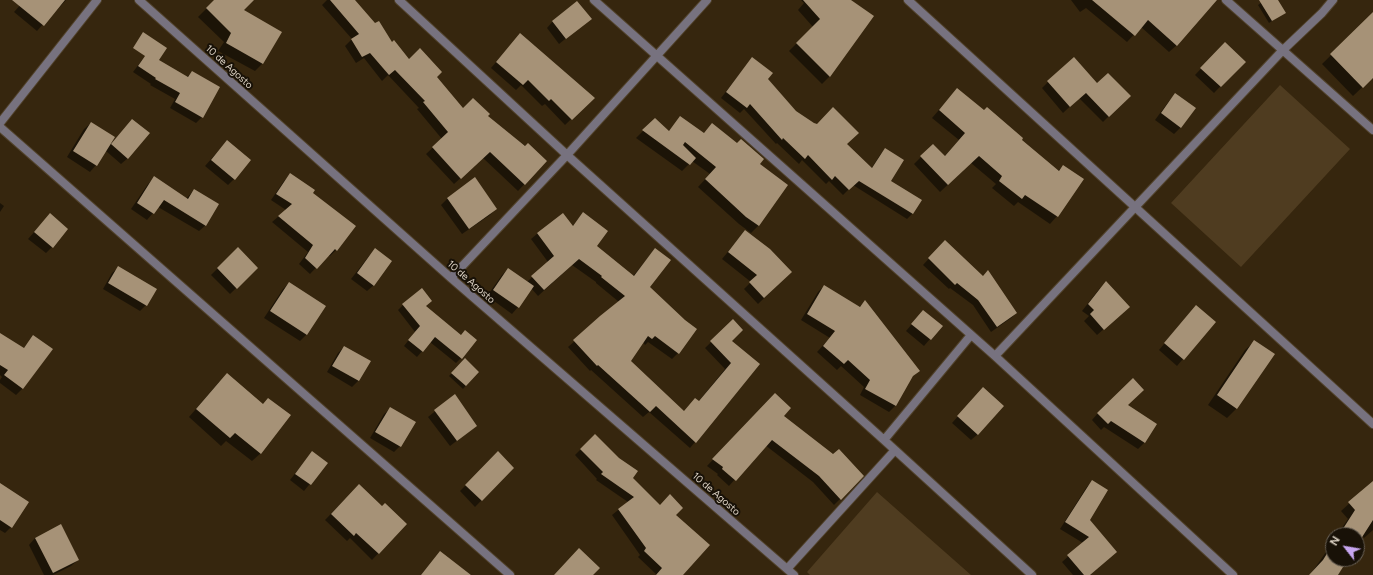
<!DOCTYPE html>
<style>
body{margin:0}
#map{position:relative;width:1373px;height:575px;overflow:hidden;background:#36260e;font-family:Figtree,sans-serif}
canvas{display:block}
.north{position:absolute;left:1325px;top:527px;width:40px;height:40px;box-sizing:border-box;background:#181107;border:1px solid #665e53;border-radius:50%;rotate:301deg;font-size:11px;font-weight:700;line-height:16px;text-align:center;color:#dcd2c4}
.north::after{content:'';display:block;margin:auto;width:14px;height:18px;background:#c7a6f0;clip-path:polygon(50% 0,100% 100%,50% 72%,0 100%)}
</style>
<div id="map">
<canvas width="1373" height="575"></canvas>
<div class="north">N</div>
</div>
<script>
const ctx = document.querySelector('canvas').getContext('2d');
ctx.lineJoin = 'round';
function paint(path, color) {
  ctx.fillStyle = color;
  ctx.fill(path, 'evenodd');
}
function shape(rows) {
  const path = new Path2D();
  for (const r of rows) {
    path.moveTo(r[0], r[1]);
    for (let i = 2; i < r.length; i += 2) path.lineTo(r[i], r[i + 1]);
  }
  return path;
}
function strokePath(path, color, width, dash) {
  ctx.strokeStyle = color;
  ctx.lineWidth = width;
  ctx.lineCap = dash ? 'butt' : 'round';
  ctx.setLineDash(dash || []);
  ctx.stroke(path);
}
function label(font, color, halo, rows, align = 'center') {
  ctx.font = font + ' Figtree,sans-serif';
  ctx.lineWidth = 4;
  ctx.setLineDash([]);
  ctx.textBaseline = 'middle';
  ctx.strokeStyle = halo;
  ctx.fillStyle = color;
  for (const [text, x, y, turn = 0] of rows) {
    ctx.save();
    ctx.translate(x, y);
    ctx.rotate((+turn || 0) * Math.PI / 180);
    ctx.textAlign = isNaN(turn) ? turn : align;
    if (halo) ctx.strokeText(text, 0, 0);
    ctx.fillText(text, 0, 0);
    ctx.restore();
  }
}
const green = shape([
 [1280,85,1350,149,1241,267,1171,203],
 [877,492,971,575,810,575,807,572]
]);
const shadow = shape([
 [20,0,66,0,57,10,56,9,37,31,14,12,23,2],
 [215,0,252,0,242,10,263,63,255,71,218,51,224,42,198,17],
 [327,0,353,0,391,43,409,60,435,77,463,109,486,117,546,161,518,191,483,158,454,184,426,154,442,139,417,109,419,108,388,75,382,81,364,58,356,63,345,46,352,39,322,5],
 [801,0,850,0,830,76,822,84,789,51,813,27,798,10,804,3],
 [1071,0,1206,0,1177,45,1169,52,1141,27,1127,42,1086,8,1080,12],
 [1265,0,1277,0,1285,12,1269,23,1258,5],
 [1369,18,1373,22,1373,77,1353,96,1322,64],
 [590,19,559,44,547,28,553,21],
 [515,40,593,98,565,125,545,104,542,106,521,85,516,90,491,68],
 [1225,43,1244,62,1214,93,1195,75],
 [147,54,187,77,192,72,202,117,196,123,170,108,175,99,150,85,151,84,133,72,142,60],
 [752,58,767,79,796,112,846,144,871,169,880,155,885,149,889,181,921,201,912,214,907,219,853,185,843,195,829,181,826,184,802,160,799,164,777,143,776,144,744,109,740,113,721,98],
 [1048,82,1097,85,1129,96,1103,122,1079,98,1063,113,1042,88],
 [957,89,1058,171,1063,166,1057,216,1050,224,1018,202,1014,206,992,188,996,184,971,163,940,192,914,164,933,145,944,157,959,140,932,118],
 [1175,95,1181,127,1174,134,1155,120,1169,101],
 [680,118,703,134,712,125,758,164,787,185,758,226,751,233,739,224,698,187,710,174,692,161,682,171,636,138,655,119,668,132],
 [132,120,128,158,121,164,106,151,96,165,90,172,67,157,84,129,91,123,112,143],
 [227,141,234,179,228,185,205,166],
 [290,175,312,194,336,250,330,256,328,255,310,274,299,264,308,252,272,222,286,210,271,200,284,181],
 [154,178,186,199,194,190,206,225,199,231,158,207,147,220,131,209,148,184],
 [475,179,496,208,490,215,462,234,441,205,447,199],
 [0,203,4,206,0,212],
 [583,213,596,246,633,276,655,249,649,287,678,353,672,359,648,342,645,345,643,342,630,361,683,412,698,402,725,369,705,348,733,321,730,341,759,365,690,448,649,412,643,417,591,370,590,371,568,347,619,302,596,283,596,282,572,265,538,296,531,288,518,307,512,314,487,296,502,275,508,269,527,282,548,262,531,239,538,233,572,227],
 [50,214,52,247,46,253,28,239],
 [745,231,791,272,758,304,744,289,751,282,722,259],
 [945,241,1016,313,1011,318,991,332,973,305,950,288,949,289,923,265],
 [238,248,257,268,230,294,211,275],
 [375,250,374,285,367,291,351,279,369,256],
 [119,267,146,305,140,311,103,289,112,273],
 [289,283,325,306,306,335,300,341,264,318,283,289],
 [824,286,859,307,865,302,918,371,912,377,896,405,889,412,860,395,864,387,841,366,837,370,817,352,830,338,801,320,818,292],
 [1100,288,1122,313,1097,335,1084,321,1089,316,1082,311],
 [431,301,425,307,461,358,456,363,430,342,417,357,404,346,415,332,398,310,403,305],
 [1190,313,1214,322,1177,366,1159,350],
 [917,318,941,326,924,346,906,331],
 [0,334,23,349,34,336,51,350,22,389,16,395,0,383,0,380,2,377,0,375],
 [1255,341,1274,354,1236,409,1227,418,1208,405,1245,350],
 [344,347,369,361,358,381,352,387,327,372,338,353],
 [465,360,478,372,463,389,449,376],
 [219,382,261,453,252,461,226,441,221,446,189,417],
 [775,394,782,416,833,455,863,476,834,505,813,482,765,445,729,486,717,475,718,474,707,466],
 [977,395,978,434,971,440,952,423],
 [454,396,476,426,450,446,428,417],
 [1126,406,1156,424,1144,443,1138,449,1104,427,1101,430,1092,420,1098,413],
 [391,408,400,446,394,452,370,438,384,414],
 [595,435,631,478,660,506,682,575,657,575,638,557,640,555,612,515,628,502,596,480,597,479,575,455],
 [312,452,327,463,304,491,290,480],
 [498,453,513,468,475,507,460,491],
 [1092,481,1089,520,1116,552,1090,575,1073,575,1062,562,1083,543,1060,529,1086,488],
 [1373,482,1373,530,1364,538,1362,535,1357,543,1357,535,1337,535,1348,519,1341,511],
 [359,485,382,507,406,524,372,560,350,538,347,541,325,520],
 [0,489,11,527,5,533,0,530],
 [61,526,78,560,71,566,53,575,44,575,29,545,35,538],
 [1333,542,1333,559,1347,559,1338,575,1310,575],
 [440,552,471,575,421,575]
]);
const building = shape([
 [12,0,65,0,44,26],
 [214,0,254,0,244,10,282,32,263,64,226,43,231,33,206,8],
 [330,0,355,0,375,23,379,21,392,42,394,40,409,59,420,48,442,72,437,77,463,108,473,98,490,114,488,116,525,146,528,143,547,161,525,185,490,152,461,179,432,147,448,132,423,102,425,101,395,70,389,75,370,53,362,57,351,39,359,34],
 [803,0,851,0,874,16,830,77,796,43,820,19],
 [1092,0,1217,0,1177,46,1148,20,1135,36],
 [1259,0,1278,0,1286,13,1272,21],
 [577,1,592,19,566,39,552,21],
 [1373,12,1373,78,1363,88,1330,54],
 [143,32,167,48,159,60,188,77,192,71,220,87,203,118,175,102,180,93,155,79,156,78,138,66,145,56,133,48],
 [520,33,595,98,572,120,551,99,549,101,528,80,523,85,496,62],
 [1225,42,1246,62,1221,87,1200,68],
 [752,57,773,73,768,79,796,111,814,123,817,124,833,107,859,133,847,144,872,168,885,148,904,160,891,181,922,200,913,214,859,181,849,190,835,176,832,180,808,155,805,159,783,138,782,140,750,104,747,108,726,92],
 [1074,57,1097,83,1108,73,1131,96,1109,117,1086,93,1070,107,1047,81],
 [957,88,984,110,987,107,1023,138,1022,140,1059,171,1063,165,1084,179,1058,217,1025,195,1022,199,999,181,1002,176,979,156,948,185,920,156,933,144,945,156,965,133,939,110],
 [1175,93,1196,108,1181,128,1161,113],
 [680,116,704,133,712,123,737,143,741,139,764,159,760,164,788,185,759,226,746,217,705,179,716,167,685,142,683,145,696,158,690,165,642,130,655,118,669,131],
 [132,119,150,133,128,159,111,144],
 [91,122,115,137,97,166,73,151],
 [227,140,251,160,235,180,211,160],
 [290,173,315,190,313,193,356,226,337,251,335,249,317,269,305,258,313,245,278,216,292,204,276,194],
 [154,176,188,199,194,189,219,204,206,226,164,200,154,214,137,203],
 [475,177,497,209,469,229,447,198],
 [583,212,608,231,597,246,634,276,655,248,671,260,650,287,685,320,697,329,679,354,655,336,652,339,648,336,631,361,684,411,695,398,699,401,731,363,710,341,733,319,743,330,732,341,760,364,696,443,656,406,650,412,598,365,597,366,573,340,600,316,625,296,601,277,602,276,579,259,544,290,531,276,554,256,537,233,563,213,573,226],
 [50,213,68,229,53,248,34,232],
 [745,230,770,249,792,272,764,298,749,282,757,275,728,252],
 [945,240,983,276,988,270,1017,313,997,327,978,300,957,283,955,285,928,258],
 [238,247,258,268,237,289,217,268],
 [375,248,392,261,374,286,357,273],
 [118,266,157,289,147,306,108,283],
 [508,268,534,286,519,308,493,290],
 [1106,281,1130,307,1104,330,1090,314,1094,310,1088,304],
 [289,282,326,306,307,335,270,311],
 [824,285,860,307,865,300,920,371,913,376,896,406,865,389,870,380,848,360,844,364,823,346,835,331,807,314],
 [422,288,432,301,426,306,461,335,465,330,477,340,462,359,435,337,423,352,408,340,420,326,402,304],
 [1196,305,1216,322,1184,360,1164,343],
 [923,310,943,326,931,340,911,324],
 [0,333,24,348,33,335,53,349,23,389,4,375,8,370,0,365],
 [1254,340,1275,354,1237,409,1217,395],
 [344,346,371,361,359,381,332,366],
 [465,358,479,372,466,386,451,373],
 [227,373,263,404,268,398,291,415,261,454,235,433,230,438,196,409],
 [1133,378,1144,390,1128,405,1157,424,1145,443,1111,421,1108,424,1097,413],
 [983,387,1004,406,978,435,957,416],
 [775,393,791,408,784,416,833,454,839,449,864,476,841,500,819,476,772,440,736,481,722,469,723,467,712,459],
 [455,394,477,426,457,441,434,410],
 [390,407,416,422,401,447,375,432],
 [595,434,619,458,638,471,633,478,660,505,670,494,683,508,676,515,710,545,683,575,656,575,662,568,644,551,646,548,618,509,634,497,601,474,603,472,580,449],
 [312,451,328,463,311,485,295,474],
 [498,451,514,468,482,501,465,485],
 [1092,480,1108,490,1090,520,1117,552,1090,575,1084,575,1067,555,1089,537,1065,522],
 [1373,481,1373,520,1357,545,1357,535,1339,535,1355,510,1348,502],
 [0,483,29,502,12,528,0,520],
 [359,484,382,506,385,503,407,524,379,554,356,533,354,536,331,514],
 [61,524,79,560,53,573,35,538],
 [1333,544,1333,559,1348,559,1338,575,1309,575,1323,560],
 [579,548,600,568,593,575,554,575],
 [440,551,471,575,421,575]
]);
const street = shape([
 [139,0,451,278,794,575],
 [399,0,567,155,884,440,1032,575],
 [594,0,995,356,1233,575],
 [908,0,1373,424],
 [1226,0,1373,130],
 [0,123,97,0],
 [0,127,510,575],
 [451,278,567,155,707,0],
 [995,356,1282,51,1322,13,1333,0],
 [884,440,971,335],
 [787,569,895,450]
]);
const streetNames = [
 ["10 de Agosto",229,67,42],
 ["10 de Agosto",471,282,41],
 ["10 de Agosto",716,494,41]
];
paint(green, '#4f3c20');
paint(shadow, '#0007');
paint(building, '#a69277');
strokePath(street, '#51422b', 10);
strokePath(street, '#77727f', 8);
label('10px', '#dcd2c4', '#181107', streetNames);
</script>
